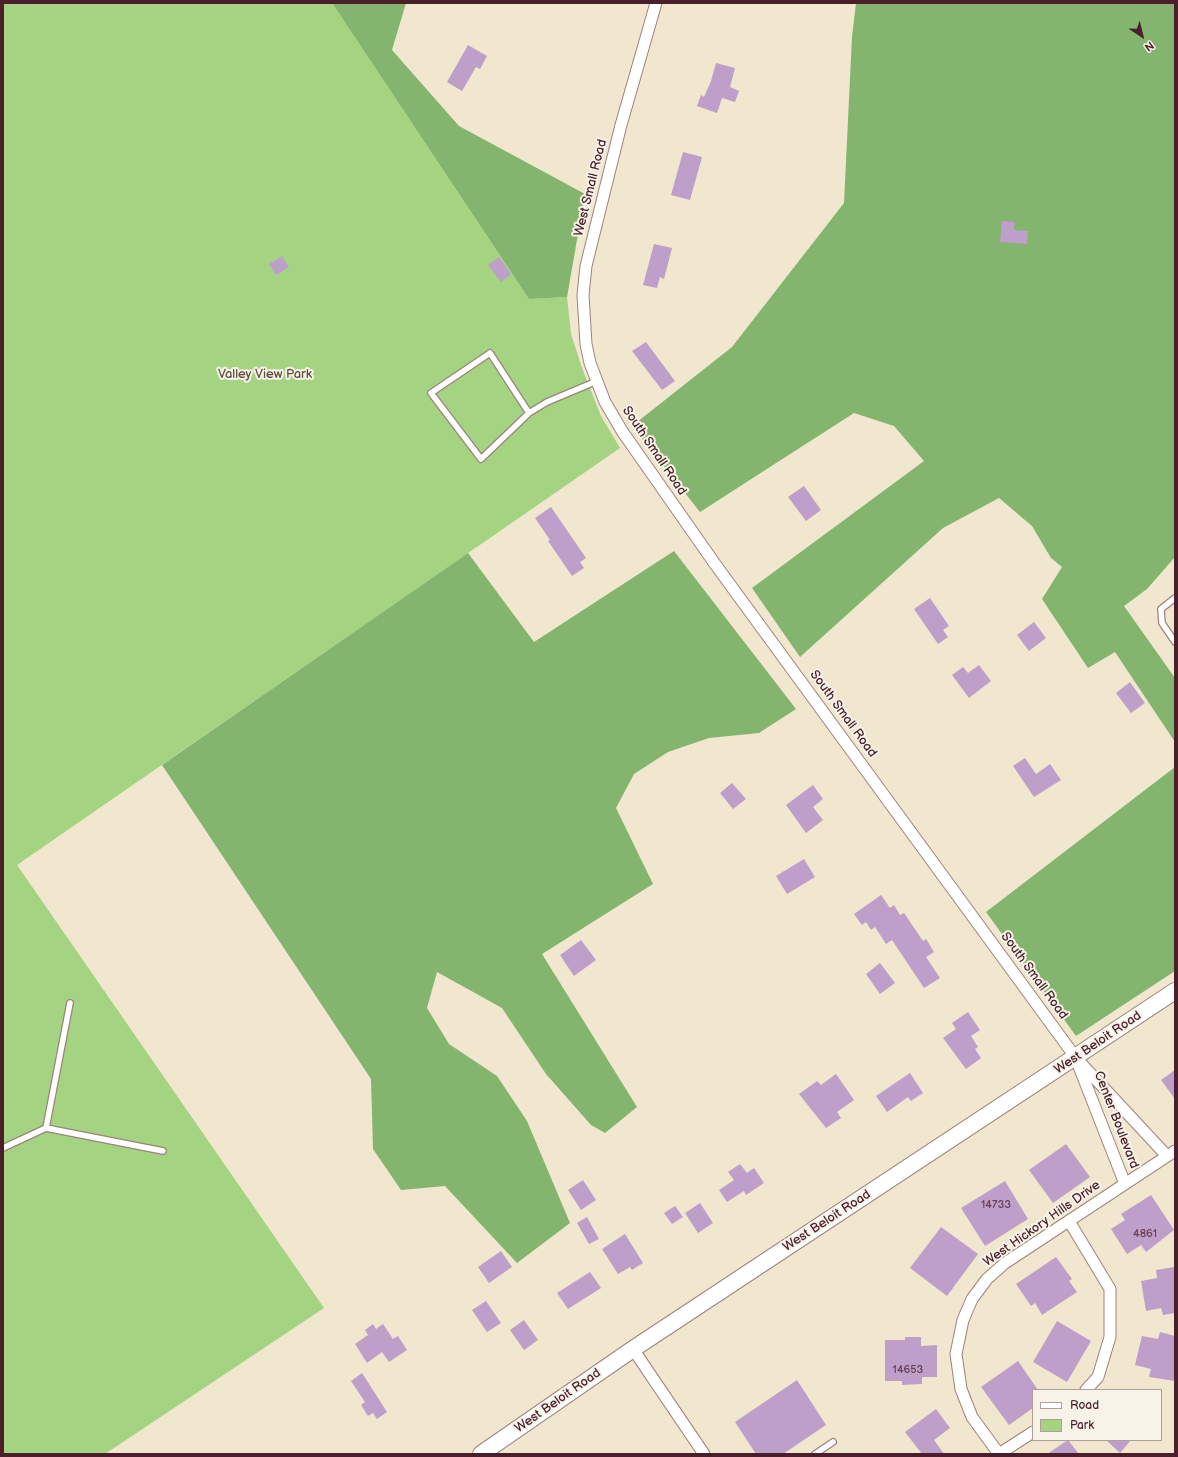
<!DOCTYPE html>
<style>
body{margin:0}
#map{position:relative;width:1178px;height:1457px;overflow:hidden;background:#f0e7ce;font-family:"Balsamiq Sans",sans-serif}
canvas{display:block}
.frame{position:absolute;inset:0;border:4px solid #4a1f2b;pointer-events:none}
.legend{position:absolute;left:1032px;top:1389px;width:130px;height:52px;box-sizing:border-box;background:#f7f3e8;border:1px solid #b29e9c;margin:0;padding:5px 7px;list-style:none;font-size:12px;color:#4a1f2b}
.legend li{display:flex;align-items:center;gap:8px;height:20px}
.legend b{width:20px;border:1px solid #b29e9c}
.north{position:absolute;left:1122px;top:16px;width:40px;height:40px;-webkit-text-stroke:3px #f7f3e8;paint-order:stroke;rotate:145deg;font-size:11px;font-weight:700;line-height:16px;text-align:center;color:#4a1f2b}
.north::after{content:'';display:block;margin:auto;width:14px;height:18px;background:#4a1f2b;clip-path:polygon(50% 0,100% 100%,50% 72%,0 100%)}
</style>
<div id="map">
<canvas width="1178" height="1457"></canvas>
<div class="frame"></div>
<ul class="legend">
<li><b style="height:5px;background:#fff"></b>Road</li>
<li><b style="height:11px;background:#a4d381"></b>Park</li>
</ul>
<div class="north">N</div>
</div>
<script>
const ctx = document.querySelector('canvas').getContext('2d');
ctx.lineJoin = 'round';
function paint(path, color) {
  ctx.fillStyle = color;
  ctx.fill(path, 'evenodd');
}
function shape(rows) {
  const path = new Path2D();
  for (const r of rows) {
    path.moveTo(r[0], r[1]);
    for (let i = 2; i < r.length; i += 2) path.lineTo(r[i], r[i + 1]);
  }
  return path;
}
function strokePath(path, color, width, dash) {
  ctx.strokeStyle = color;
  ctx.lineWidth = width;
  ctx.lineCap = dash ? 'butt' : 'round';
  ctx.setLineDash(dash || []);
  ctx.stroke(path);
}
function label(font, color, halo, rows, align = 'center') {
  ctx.font = font + ' "Balsamiq Sans",sans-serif';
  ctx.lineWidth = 4;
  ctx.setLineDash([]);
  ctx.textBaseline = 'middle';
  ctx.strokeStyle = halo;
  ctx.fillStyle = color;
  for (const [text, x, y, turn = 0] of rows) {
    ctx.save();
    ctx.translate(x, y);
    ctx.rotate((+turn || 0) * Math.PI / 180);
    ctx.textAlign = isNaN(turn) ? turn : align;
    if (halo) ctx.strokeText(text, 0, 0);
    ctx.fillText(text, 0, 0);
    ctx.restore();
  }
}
const green = shape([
 [3,3,332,3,529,299,567,297,571,334,582,368,601,416,620,448,17,865,324,1308,105,1454,3,1454]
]);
const forest = shape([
 [332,3,406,3,392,50,459,126,585,194,567,297,529,299],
 [856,3,1175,3,1175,557,1147,589,1124,606,1175,678,1175,742,1115,652,1088,668,1042,599,1062,567,1051,558,1032,526,999,498,943,528,800,657,752,588,924,461,894,426,854,413,700,512,632,426,732,347,844,203,852,37],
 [674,551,796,709,759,733,709,738,668,752,634,774,616,808,653,884,542,954,637,1107,605,1133,591,1125,546,1074,502,1008,437,972,427,1008,449,1044,497,1076,527,1121,570,1223,517,1263,445,1186,401,1190,373,1149,371,1079,162,765,468,553,534,642],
 [1175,767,1175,971,1076,1036,986,912]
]);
const building = shape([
 [468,45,487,56,480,69,476,67,462,91,447,82],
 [716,63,735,68,730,87,739,91,735,102,722,98,717,113,697,106,701,95,704,97,711,81],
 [683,152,702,157,690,200,671,195],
 [1002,221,1015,222,1014,230,1028,231,1027,244,1000,242],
 [654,244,672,248,664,279,660,277,657,288,643,285],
 [282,256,289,267,276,275,269,264],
 [499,257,511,274,501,282,488,265],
 [646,342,675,381,662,390,632,351],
 [804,486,821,510,806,521,788,497],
 [551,507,586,558,580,562,584,568,572,576,548,541,550,540,535,518],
 [930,598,949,626,943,630,948,637,938,644,914,609],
 [1034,622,1046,638,1029,651,1017,635],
 [979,665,991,681,969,698,952,675,963,667,968,673],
 [1130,682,1145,703,1131,713,1116,693],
 [1025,758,1036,774,1050,764,1061,780,1034,797,1013,766],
 [732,783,746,799,733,809,720,793],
 [813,785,823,799,813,807,823,820,806,833,786,805],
 [804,859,815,877,787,894,776,876],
 [881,895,890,908,894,905,900,915,904,913,923,941,926,939,934,952,926,957,940,978,924,988,892,940,886,944,875,927,871,930,866,922,862,925,854,914],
 [581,940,596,960,574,976,560,955],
 [880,963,895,983,880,994,866,974],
 [968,1012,980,1030,971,1036,978,1047,975,1049,981,1058,966,1069,943,1038,956,1029,952,1023],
 [1175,1070,1175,1099,1161,1080],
 [910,1073,923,1093,911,1101,908,1097,887,1112,876,1096],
 [836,1074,854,1100,837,1112,841,1118,826,1128,799,1094,817,1081,821,1085],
 [1066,1144,1090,1177,1053,1203,1029,1170],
 [740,1164,747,1173,754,1168,764,1183,746,1195,744,1191,727,1202,719,1190,734,1180,728,1172],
 [583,1180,596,1200,581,1210,568,1190],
 [1005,1181,1028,1219,985,1246,961,1208],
 [1151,1195,1174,1230,1146,1252,1141,1245,1127,1254,1111,1229,1125,1220,1121,1214],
 [700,1203,713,1223,698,1233,685,1213],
 [675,1206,683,1217,672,1224,664,1213],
 [587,1217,599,1239,589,1244,577,1223],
 [941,1227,978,1254,947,1296,910,1268],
 [625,1234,643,1263,632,1270,630,1267,618,1274,602,1249],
 [501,1251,512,1267,489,1283,478,1267],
 [1056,1257,1072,1279,1069,1281,1077,1292,1042,1315,1035,1303,1031,1306,1016,1284],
 [1174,1267,1175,1313,1163,1315,1161,1308,1146,1311,1141,1281,1157,1278,1156,1270],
 [590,1272,601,1288,568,1309,557,1293],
 [486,1301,501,1323,487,1332,472,1310],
 [524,1320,538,1340,524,1350,510,1330],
 [1057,1321,1091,1341,1067,1382,1033,1362],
 [373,1324,376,1329,383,1324,393,1339,398,1336,407,1350,389,1362,382,1352,367,1363,355,1344,368,1335,365,1330],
 [1160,1332,1175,1336,1175,1381,1149,1377,1151,1369,1135,1365,1142,1336,1158,1339],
 [905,1337,921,1337,921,1346,937,1345,937,1377,922,1377,922,1384,902,1385,902,1381,885,1381,885,1340,905,1340],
 [1018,1361,1038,1390,1033,1390,1033,1408,1009,1425,981,1387],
 [362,1373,387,1412,377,1419,373,1413,368,1416,361,1405,365,1402,351,1381],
 [797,1380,826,1425,783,1454,756,1454,735,1422],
 [936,1409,950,1428,934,1440,944,1454,922,1454,905,1432],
 [1068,1440,1079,1454,1047,1454],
 [1106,1440,1131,1440,1120,1453]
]);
const lane = shape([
 [529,413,490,353,431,393,481,459,529,413,547,402,597,381],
 [1175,598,1161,609,1162,623,1175,642],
 [46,1128,70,1003],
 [3,1148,46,1128,163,1151],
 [815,1454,833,1442]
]);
const street = shape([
 [656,3,621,125,586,266,583,295,586,344,590,363,605,402,622,431,715,564,1076,1058,1167,1156],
 [1078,1064,1125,1184],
 [1069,1221,1110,1289,1110,1337,1098,1377,1086,1390],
 [633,1349,704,1454],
 [999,1454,972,1417,961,1389,956,1354,963,1320,972,1299,987,1279,1005,1263,1175,1151],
 [999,1454,1033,1432]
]);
const secondary = shape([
 [481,1454,633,1349,1175,991]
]);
const numberNames = [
 ["14733",996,1205],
 ["4861",1145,1234],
 ["14653",908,1370]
];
const streetNames = [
 ["West Small Road",591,188,-76],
 ["South Small Road",654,451,56],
 ["South Small Road",843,714,54],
 ["South Small Road",1034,976,54],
 ["West Beloit Road",1098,1043,-34],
 ["Center Boulevard",1116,1120,69],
 ["West Beloit Road",827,1221,-33],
 ["West Hickory Hills Drive",1042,1224,-35],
 ["West Beloit Road",558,1401,-35]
];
const parkNames = [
 ["Valley View Park",265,375]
];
paint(green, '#a4d381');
paint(forest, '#83b56f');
paint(building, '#be9fca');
strokePath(lane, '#9d837c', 8);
strokePath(street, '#9d837c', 13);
strokePath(secondary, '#9d837c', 18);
strokePath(lane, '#fff', 5.5);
strokePath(street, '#fff', 11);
strokePath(secondary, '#fff', 16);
label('11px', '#673f53', null, numberNames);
label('13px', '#4a1f2b', '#f7f3e8', streetNames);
label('13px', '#604c40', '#f7f3e8', parkNames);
</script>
